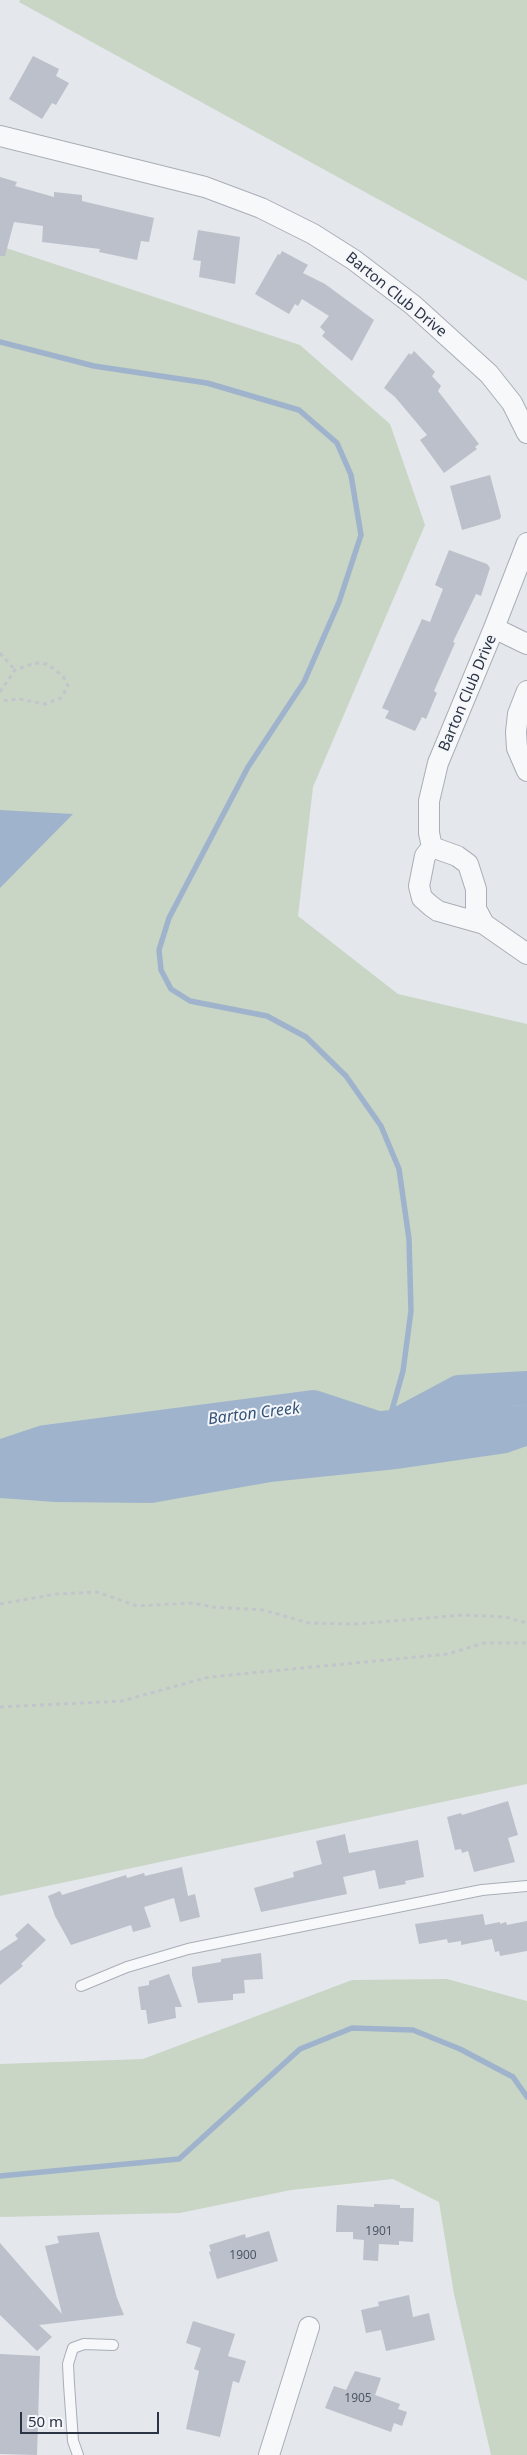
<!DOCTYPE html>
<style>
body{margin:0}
#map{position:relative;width:527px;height:2455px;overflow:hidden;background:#e4e7ec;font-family:"Noto Sans",sans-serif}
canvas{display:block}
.scale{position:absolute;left:20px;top:2412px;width:139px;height:22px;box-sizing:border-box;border:2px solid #2b3445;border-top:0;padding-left:6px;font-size:15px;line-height:18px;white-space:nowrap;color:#2b3445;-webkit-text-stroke:4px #f4f6f9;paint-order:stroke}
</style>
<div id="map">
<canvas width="527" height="2455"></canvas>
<div class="scale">50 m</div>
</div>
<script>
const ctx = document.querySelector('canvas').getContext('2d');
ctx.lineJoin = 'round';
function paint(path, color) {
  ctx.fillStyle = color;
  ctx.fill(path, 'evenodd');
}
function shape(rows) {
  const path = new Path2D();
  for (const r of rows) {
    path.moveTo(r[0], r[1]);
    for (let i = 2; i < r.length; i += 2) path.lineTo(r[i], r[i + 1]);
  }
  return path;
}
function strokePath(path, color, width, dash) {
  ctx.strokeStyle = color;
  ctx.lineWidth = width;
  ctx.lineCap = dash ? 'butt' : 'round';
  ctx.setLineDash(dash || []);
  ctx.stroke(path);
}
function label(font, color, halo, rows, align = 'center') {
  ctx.font = font + ' "Noto Sans",sans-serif';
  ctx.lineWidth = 4;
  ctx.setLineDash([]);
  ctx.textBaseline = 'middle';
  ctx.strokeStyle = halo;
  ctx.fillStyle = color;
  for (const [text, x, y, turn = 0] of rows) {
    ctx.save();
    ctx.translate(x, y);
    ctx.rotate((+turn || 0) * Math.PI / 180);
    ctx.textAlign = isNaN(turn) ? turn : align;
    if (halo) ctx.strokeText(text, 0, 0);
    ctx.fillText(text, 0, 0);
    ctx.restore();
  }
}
const green = shape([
 [20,0,527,0,527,281,19,2],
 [0,246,300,345,390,424,425,525,313,787,298,916,398,994,527,1024,527,1784,0,1896],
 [447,1979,527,2001,527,2455,491,2455,454,2294,439,2202,393,2179,291,2190,180,2213,0,2217,0,2064,143,2059,352,1980]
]);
const water = shape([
 [0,810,73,814,0,888],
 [527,1405,527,1446,507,1453,397,1469,271,1482,152,1503,55,1502,0,1498,0,1465,37,1456,262,1423,391,1410]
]);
const stream = shape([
 [0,342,94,366,207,383,299,410,337,443,351,475,361,535,339,602,304,682,248,767,169,918,159,950,161,970,171,989,190,1001,267,1016,306,1037,346,1076,381,1126,399,1169,409,1239,411,1311,403,1371,390,1417],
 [0,2176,179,2159,300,2049,352,2028,413,2030,460,2049,513,2077,527,2097]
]);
const river = shape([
 [0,1457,45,1442,313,1407,386,1431,459,1392,527,1388]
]);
const building = shape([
 [33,56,59,69,56,76,69,83,56,105,52,103,42,119,9,99],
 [0,177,17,182,15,186,54,197,54,192,82,195,82,201,154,218,149,242,141,241,137,260,99,252,100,249,42,242,43,226,14,222,5,256,0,256],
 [198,230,240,237,235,284,199,277,201,261,193,260],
 [282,251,308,265,303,273,325,284,374,320,352,361,322,336,325,332,320,327,329,316,302,299,298,306,295,304,289,314,255,294,278,254,280,255],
 [414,351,435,372,432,376,441,386,438,391,479,444,475,447,477,449,444,473,420,440,427,435,395,397,384,388,409,353,411,355],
 [490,475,501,516,500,519,462,530,450,486],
 [449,550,487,564,490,568,481,596,476,594,453,642,455,643,434,691,437,693,426,719,422,717,415,731,385,718,389,711,382,708,422,619,430,622,443,589,435,585],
 [508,1801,518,1835,508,1838,515,1862,474,1872,468,1851,462,1853,461,1849,455,1850,447,1817,461,1813,462,1815],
 [345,1834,349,1853,418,1840,424,1877,405,1881,406,1884,379,1889,375,1870,343,1877,347,1894,261,1912,254,1888,294,1877,293,1872,322,1864,316,1841],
 [182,1867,188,1896,195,1894,200,1917,180,1922,174,1898,144,1907,151,1927,133,1932,131,1925,71,1945,55,1916,48,1896,60,1891,62,1895,126,1875,127,1878,144,1873,145,1876],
 [483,1914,485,1925,500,1922,500,1924,506,1922,507,1925,527,1921,527,1951,500,1956,499,1951,495,1952,492,1939,461,1945,461,1941,448,1943,447,1939,419,1944,415,1924],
 [28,1923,46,1940,21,1964,23,1966,0,1985,0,1951,18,1939,15,1935],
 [261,1953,263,1979,244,1980,245,1993,233,1994,233,2000,198,2003,192,1975,192,1967,221,1962,221,1959],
 [169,1974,182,2007,175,2007,176,2018,148,2024,146,2010,141,2010,138,1987,149,1985,149,1981],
 [374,2204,400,2205,400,2208,414,2208,413,2242,399,2241,399,2245,379,2244,378,2261,363,2260,364,2240,353,2239,353,2232,336,2232,337,2205,374,2207],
 [269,2231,278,2261,217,2279,209,2252,211,2251,209,2245,245,2234,246,2238],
 [99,2232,117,2298,124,2315,39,2325,52,2337,37,2351,0,2315,0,2243,62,2314,45,2246,59,2243,57,2236],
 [409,2295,413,2317,429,2313,435,2340,386,2351,381,2330,366,2333,361,2310,379,2306,378,2302],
 [193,2321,235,2334,228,2356,246,2361,239,2383,233,2381,220,2437,186,2429,199,2371,194,2369,201,2348,186,2343],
 [0,2354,40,2356,37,2455,0,2454],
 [355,2371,381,2378,375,2395,400,2404,398,2409,407,2412,402,2426,394,2423,391,2432,325,2408,334,2386,346,2390]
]);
const path = shape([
 [0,653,15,670],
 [0,692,15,670,35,663,47,664,63,676,68,686,61,698,45,704,19,699,0,701],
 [0,1604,56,1594,97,1592,137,1606,193,1603,213,1607,263,1610,309,1623,355,1624,463,1615,505,1617,527,1623],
 [0,1707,122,1701,209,1677,448,1654,484,1643,527,1643]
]);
const lane = shape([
 [81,1986,127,1967,188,1949,482,1890,527,1886],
 [78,2455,73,2441,69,2384,68,2364,71,2354,73,2348,84,2344,113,2345]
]);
const street = shape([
 [0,136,205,187,261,208,313,234,354,260,413,305,489,374,512,403,527,433],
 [527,543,494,628,438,763,429,801,429,833,432,847,425,856,419,886,422,898,431,906,438,911,484,924,527,954],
 [494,628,527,644],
 [527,691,518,714,516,732,517,748,527,771],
 [432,847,457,856,468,864,476,889,476,909,484,924],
 [269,2455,309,2327]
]);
const numberNames = [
 ["1901",379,2232],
 ["1900",243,2256],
 ["1905",358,2399]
];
const streetNames = [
 ["Barton Club Drive",396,295,39],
 ["Barton Club Drive",468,693,-67]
];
const waterNames = [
 ["Barton Creek",254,1414,-7]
];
paint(green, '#c9d6c5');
paint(water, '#9fb4cc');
strokePath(stream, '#9fb4cc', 5.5);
strokePath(river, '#9fb4cc', 34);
paint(building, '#bbc0ca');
strokePath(lane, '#a9aeb7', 12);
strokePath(street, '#a9aeb7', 22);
strokePath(path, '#c2c5cb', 3, [4, 4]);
strokePath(lane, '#f7f8fa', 10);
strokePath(street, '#f7f8fa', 20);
label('12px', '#4f5766', null, numberNames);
label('15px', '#2b3445', '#f4f6f9', streetNames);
label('italic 16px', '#34527a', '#f4f6f9', waterNames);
</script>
